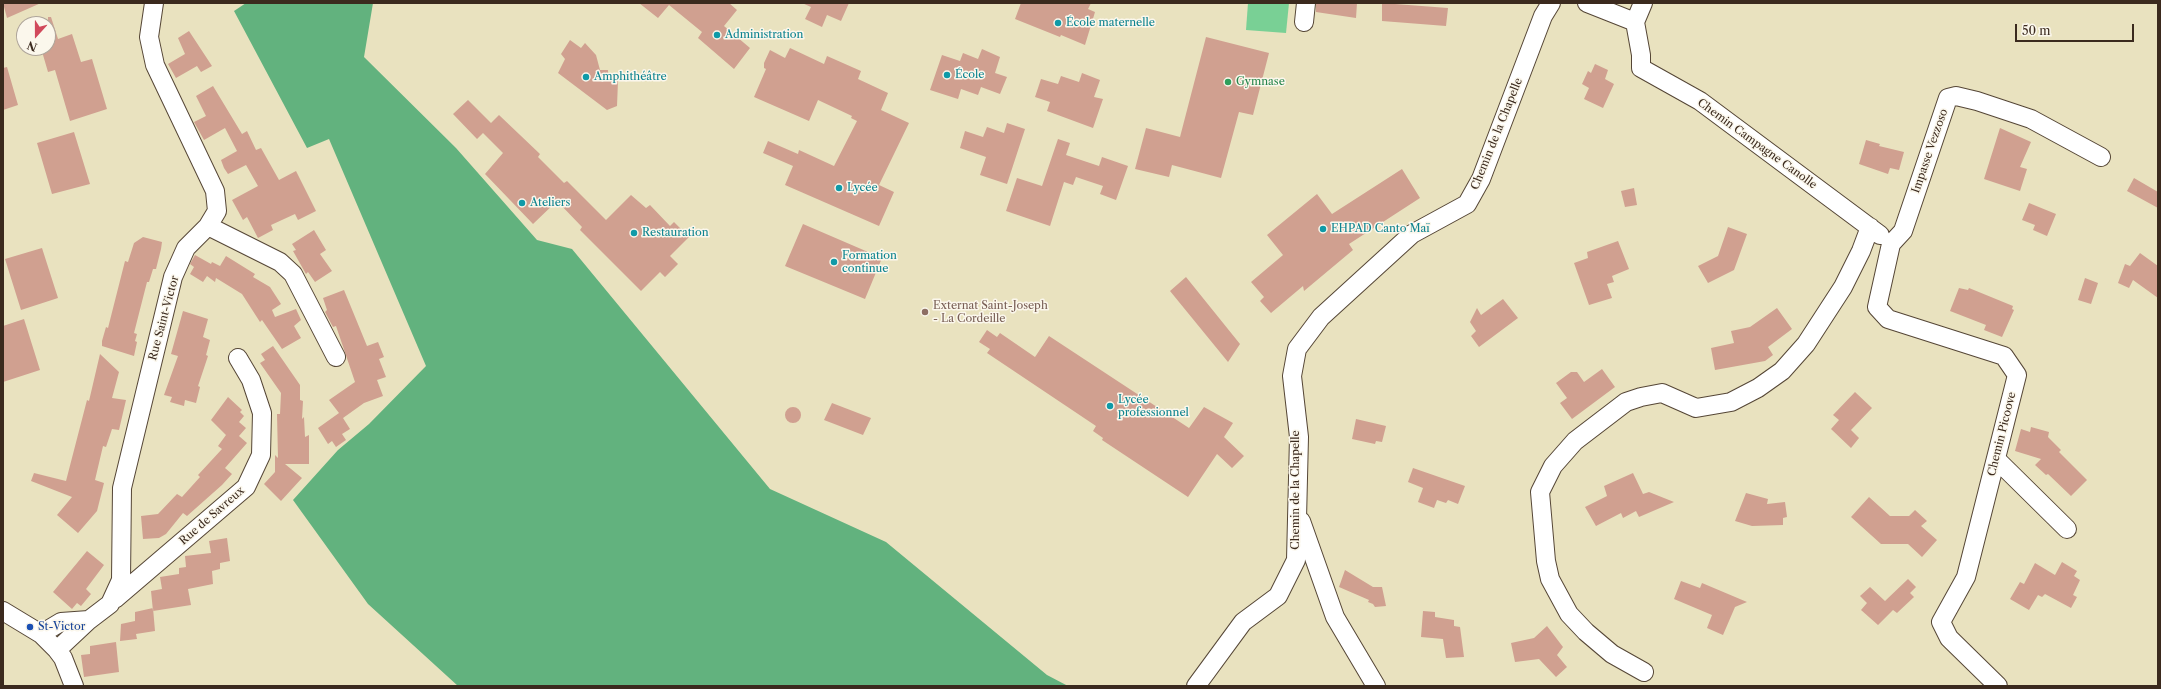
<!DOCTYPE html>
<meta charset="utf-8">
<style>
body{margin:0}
#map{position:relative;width:2161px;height:689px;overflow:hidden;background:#e9e2bf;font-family:"Libre Caslon Text",serif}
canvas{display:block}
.frame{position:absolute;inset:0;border:4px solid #3b2a1e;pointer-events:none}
.north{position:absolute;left:16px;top:16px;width:40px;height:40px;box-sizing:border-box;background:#fbf7ec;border:1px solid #aea59a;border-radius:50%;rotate:201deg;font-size:11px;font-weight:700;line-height:16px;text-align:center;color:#3b2a1e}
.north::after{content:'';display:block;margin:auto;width:14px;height:18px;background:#d1495b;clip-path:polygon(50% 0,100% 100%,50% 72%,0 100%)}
.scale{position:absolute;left:2015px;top:24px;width:119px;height:18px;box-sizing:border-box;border:2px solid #3b2a1e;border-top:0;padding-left:5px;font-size:12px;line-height:14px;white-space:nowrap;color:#3b2a1e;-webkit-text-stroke:3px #fbf7ec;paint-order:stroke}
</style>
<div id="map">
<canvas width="2161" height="689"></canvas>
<div class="frame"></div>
<div class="north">N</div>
<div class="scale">50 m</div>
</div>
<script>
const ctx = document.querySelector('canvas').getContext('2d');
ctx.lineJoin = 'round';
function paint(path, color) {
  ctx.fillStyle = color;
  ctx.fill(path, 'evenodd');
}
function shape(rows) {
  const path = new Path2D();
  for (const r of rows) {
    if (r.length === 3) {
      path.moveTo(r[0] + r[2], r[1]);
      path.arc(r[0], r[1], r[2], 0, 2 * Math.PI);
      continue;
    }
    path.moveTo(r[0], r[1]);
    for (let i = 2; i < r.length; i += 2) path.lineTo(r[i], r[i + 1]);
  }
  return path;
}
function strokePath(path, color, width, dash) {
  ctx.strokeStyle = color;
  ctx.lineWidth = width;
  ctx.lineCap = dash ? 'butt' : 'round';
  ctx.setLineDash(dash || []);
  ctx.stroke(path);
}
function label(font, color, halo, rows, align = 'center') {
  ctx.font = font + ' "Libre Caslon Text",serif';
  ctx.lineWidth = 3;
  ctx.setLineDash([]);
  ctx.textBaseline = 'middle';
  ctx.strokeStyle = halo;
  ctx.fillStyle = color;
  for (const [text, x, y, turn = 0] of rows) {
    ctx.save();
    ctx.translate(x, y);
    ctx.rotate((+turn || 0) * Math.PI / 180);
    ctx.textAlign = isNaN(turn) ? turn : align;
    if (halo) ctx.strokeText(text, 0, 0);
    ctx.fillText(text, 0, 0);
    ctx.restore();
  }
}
const green = shape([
 [1248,3,1289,3,1286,33,1246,30]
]);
const forest = shape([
 [246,3,373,3,364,57,456,148,537,240,572,249,770,489,886,542,1047,675,1068,686,458,686,368,604,293,500,338,450,369,424,426,366,329,139,307,148,234,11]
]);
const building = shape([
 [3,3,41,3,7,18],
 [639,3,729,3,737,10,724,26,750,48,734,69,698,38,702,32,669,5,658,18],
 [802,3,849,3,841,21,827,15,822,27,805,19,811,7],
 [1021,3,1091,3,1088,9,1095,12,1085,45,1061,35,1060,37,1015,19],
 [1316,3,1357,3,1356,18,1316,12],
 [1382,3,1448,8,1446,26,1382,21],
 [48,17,51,17,58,39,72,34,81,62,92,59,107,109,70,121,55,70,48,72,41,48,48,48],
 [189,31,212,66,201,72,197,66,176,78,168,64,185,54,178,38],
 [1206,37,1269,53,1253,115,1239,112,1221,178,1172,165,1169,177,1135,169,1146,128,1180,137],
 [570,40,581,48,585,43,596,55,600,70,608,70,608,81,618,81,617,106,607,110,558,73,565,59,561,54],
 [790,48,824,64,827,56,861,71,858,79,888,93,881,110,909,123,879,185,894,192,879,226,785,185,793,166,763,153,768,141,798,154,799,150,834,166,857,121,851,118,852,116,818,100,809,121,754,97,766,69,764,68,764,63,770,50,785,58],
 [982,49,1000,57,995,73,1007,77,1000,94,981,87,978,95,961,89,958,99,930,90,942,55,960,61,963,53,978,59],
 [1595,64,1608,70,1605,79,1614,84,1603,108,1584,99,1589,88,1582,84,1588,71,1591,73],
 [7,67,18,105,3,110,3,68],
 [1082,73,1100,80,1094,97,1103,99,1093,128,1047,111,1050,102,1035,97,1041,79,1058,84,1061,76,1079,82],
 [213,86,242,134,247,131,256,150,261,148,279,180,296,171,316,211,298,220,295,214,271,225,273,230,258,238,247,217,243,220,232,200,258,186,246,165,228,174,224,168,221,160,237,151,225,128,204,140,194,122,206,116,196,96],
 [468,100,491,123,499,115,540,154,538,157,564,183,567,181,606,220,631,195,646,208,650,205,670,226,674,222,689,237,670,256,678,264,665,277,660,272,641,291,580,230,582,227,557,201,533,224,485,174,503,153,483,133,477,139,453,114],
 [1007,123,1025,129,1007,184,980,175,986,157,960,148,965,131,983,137,987,127,1004,133],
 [2000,128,2031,142,2020,167,2027,169,2020,191,1984,179],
 [74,132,90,184,52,194,37,143],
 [1058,139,1070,143,1066,155,1099,166,1102,157,1128,166,1116,200,1100,194,1103,186,1076,177,1073,185,1064,182,1050,226,1006,211,1017,178,1042,186],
 [1866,140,1880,144,1879,146,1904,152,1899,170,1890,168,1888,174,1859,164],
 [1402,169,1420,198,1349,244,1353,250,1304,291,1303,286,1271,313,1260,301,1264,297,1251,282,1283,255,1267,235,1317,194,1332,214],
 [2134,178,2158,192,2158,208,2127,191],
 [1634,188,1637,205,1625,207,1621,191],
 [2029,203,2056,214,2047,236,2033,230,2035,225,2022,220],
 [803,224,882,258,865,299,785,266],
 [1728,227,1747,234,1734,270,1708,283,1698,266,1718,256],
 [314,230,326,250,320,254,332,271,315,282,308,272,306,274,293,251,296,250,292,244],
 [143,237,162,242,161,249,156,269,153,269,149,282,147,282,134,333,137,334,135,341,137,342,134,356,102,346,102,341,106,327,108,328,125,261,128,262,134,243],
 [1618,241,1629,269,1612,276,1614,282,1607,284,1612,298,1589,305,1574,263,1588,258,1587,252],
 [42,248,58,298,21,310,5,259],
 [2140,253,2158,266,2158,298,2133,280,2129,288,2118,283,2125,264,2130,266],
 [195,255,211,264,212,262,220,266,226,256,255,274,253,277,270,287,281,304,272,310,275,317,296,309,301,320,294,326,301,338,282,349,262,320,260,322,242,294,216,278,215,282,207,276,203,282,190,274,194,267,190,264],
 [1186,277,1240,344,1228,362,1170,291],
 [2085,278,2098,283,2091,304,2078,300],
 [1959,288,1968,290,1969,288,2013,306,2012,309,2014,310,2002,337,1984,330,1986,325,1950,311],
 [344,290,367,346,378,342,384,357,379,359,386,377,377,380,383,396,364,403,343,418,350,429,342,434,346,440,336,447,332,441,328,444,318,428,339,413,329,400,355,382,336,326,333,327,325,312,327,310,323,298],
 [1503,299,1518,318,1479,347,1471,336,1476,331,1470,322,1477,308,1481,315],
 [1777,308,1792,329,1768,347,1773,355,1765,361,1715,370,1711,348,1734,343,1731,331,1750,327],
 [183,311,208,319,203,337,210,340,206,355,208,356,198,386,200,387,196,403,185,400,184,406,170,402,172,397,164,395,178,356,171,354],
 [24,319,40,370,3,382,3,326],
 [987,330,997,337,1000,333,1035,357,1049,336,1189,428,1204,407,1233,423,1224,437,1244,456,1232,468,1217,454,1188,497,1102,440,1103,438,1093,431,1096,426,987,353,990,349,979,342],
 [273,346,300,385,300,400,303,401,302,419,304,417,305,437,309,435,309,464,285,464,302,478,281,501,264,484,275,472,275,455,278,458,277,414,280,414,281,393,260,363,265,360,261,354],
 [100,354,119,372,112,398,126,400,119,430,112,429,106,447,103,446,95,480,104,483,97,511,78,533,57,515,72,497,31,481,34,473,66,481,87,400,89,401],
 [1602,369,1615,387,1572,419,1560,403,1567,398,1556,383,1571,372,1577,372,1584,382],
 [1855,392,1872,408,1851,430,1859,438,1851,448,1831,429,1839,420,1833,415],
 [228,397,242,410,240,412,244,416,239,422,246,428,239,436,247,443,225,468,232,474,222,485,187,516,183,513,166,534,159,538,143,539,141,516,158,514,177,494,182,497,200,477,198,475,222,449,218,446,226,435,211,420],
 [832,403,871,418,863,435,824,420],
 [793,415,8],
 [1356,419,1386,426,1382,442,1376,441,1375,444,1352,439],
 [2031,427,2049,432,2048,437,2061,450,2059,452,2087,480,2071,496,2048,474,2046,475,2035,465,2041,459,2015,451,2021,429,2030,432],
 [1413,468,1465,486,1458,504,1448,500,1446,503,1437,500,1434,508,1418,502,1423,488,1408,482],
 [1633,473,1643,494,1649,492,1674,502,1639,517,1636,511,1623,518,1621,513,1596,526,1585,507,1607,496,1604,486],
 [1746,493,1768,499,1767,504,1785,502,1787,517,1783,518,1783,525,1752,526,1735,521],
 [1869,497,1890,516,1909,516,1915,510,1927,521,1921,526,1937,540,1922,557,1908,544,1881,544,1851,517],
 [227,538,230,561,220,563,220,569,212,571,213,584,188,589,191,605,153,611,151,591,162,589,160,577,179,574,179,568,186,567,185,556,211,553,209,541],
 [87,551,104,565,86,589,91,594,81,606,77,603,72,609,53,592],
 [2062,562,2077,571,2074,576,2080,580,2073,595,2077,597,2071,608,2045,594,2042,597,2038,595,2029,610,2010,599,2020,582,2024,584,2035,563,2055,575],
 [1345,570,1373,587,1382,587,1386,606,1375,607,1373,604,1368,602,1369,600,1339,587],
 [1908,579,1916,587,1910,593,1914,597,1897,613,1893,610,1878,625,1861,610,1867,603,1860,596,1870,587,1885,601],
 [1681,581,1700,588,1702,583,1747,602,1735,607,1723,635,1707,628,1712,615,1674,599],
 [153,608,155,631,136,634,137,639,120,641,121,624,135,621,135,612],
 [1423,611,1435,612,1435,617,1454,620,1454,626,1460,627,1464,657,1446,658,1443,639,1421,637],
 [1547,626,1563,647,1557,655,1567,667,1556,677,1539,659,1515,662,1511,643,1534,638],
 [116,642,119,672,84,677,81,655,90,654,90,646]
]);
const minor = shape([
 [1587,3,1635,22],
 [1643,3,1635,22,1641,55,1641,68,1700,101,1880,235],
 [1304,22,1306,3],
 [208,226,280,262,293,274,336,357],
 [1891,244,1877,307,1888,319,2004,356,2017,375,1966,577,1941,622,1949,638,1998,686],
 [1891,244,1903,231,1948,98,1956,96,1977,101,2031,119,2101,157],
 [1996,459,2067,529],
 [1301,521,1335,617,1376,686],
 [115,599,246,487,261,455,262,413,251,380,238,358],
 [3,611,41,634,57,650,63,658,74,686],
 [89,620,110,604,121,580,122,488,173,277,186,248,208,226,217,211,215,191,155,65,149,37,154,3],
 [41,634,61,622,89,620,57,650],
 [1644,672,1612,654,1586,632,1569,614,1550,579,1546,561,1540,492,1553,466,1575,441,1626,402,1641,397,1662,393,1696,408,1731,402,1758,388,1782,371,1806,344,1843,287,1861,251,1870,227],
 [1196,686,1243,622,1278,596,1296,560,1299,437,1292,376,1297,349,1321,317,1412,234,1467,204,1481,179,1543,16,1551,3]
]);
const markers = [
 [1058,23,4,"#0f9aa8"],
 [717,35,4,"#0f9aa8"],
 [947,75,4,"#0f9aa8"],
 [586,77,4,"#0f9aa8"],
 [1228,82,4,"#2e9e5b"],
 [839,188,4,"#0f9aa8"],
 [522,203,4,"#0f9aa8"],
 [1323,229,4,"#0f9aa8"],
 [634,233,4,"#0f9aa8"],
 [834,262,4,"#0f9aa8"],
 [925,312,4,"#8d6e63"],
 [1110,406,4,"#0f9aa8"],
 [30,627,4,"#1a4fb4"]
];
const cultureNames = [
 ["École maternelle",1066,23],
 ["Administration",725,35],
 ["École",955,75],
 ["Amphithéâtre",594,77],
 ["Lycée",847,188],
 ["Ateliers",530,203],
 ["EHPAD Canto Maï",1331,229],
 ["Restauration",642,233],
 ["Formation",842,256],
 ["continue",842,269],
 ["Lycée",1118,400],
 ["professionnel",1118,413]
];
const leisureNames = [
 ["Gymnase",1236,82]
];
const streetNames = [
 ["Chemin de la Chapelle",1497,134,-68],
 ["Chemin Campagne Canolle",1757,144,36],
 ["Impasse Vezzoso",1930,151,-71],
 ["Rue Saint-Victor",164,318,-75],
 ["Chemin Picoove",2002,434,-76],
 ["Chemin de la Chapelle",1296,490,-90],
 ["Rue de Savreux",212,516,-41]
];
const educationNames = [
 ["Externat Saint-Joseph",933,306],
 ["- La Cordeille",933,319]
];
const transitNames = [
 ["St-Victor",38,627]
];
paint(green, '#79d095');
paint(forest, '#62b27e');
paint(building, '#d0a090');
strokePath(minor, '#554636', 20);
strokePath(minor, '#fff', 18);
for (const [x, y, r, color] of markers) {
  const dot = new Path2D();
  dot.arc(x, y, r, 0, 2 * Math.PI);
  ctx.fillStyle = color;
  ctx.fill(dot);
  strokePath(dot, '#fbf7ec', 1.5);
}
label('11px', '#0d838f', '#fbf7ec', cultureNames, 'left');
label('11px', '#27864d', '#fbf7ec', leisureNames, 'left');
label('11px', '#3b2a1e', '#fbf7ec', streetNames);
label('11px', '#785e54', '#fbf7ec', educationNames, 'left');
label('11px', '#164399', '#fbf7ec', transitNames, 'left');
</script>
